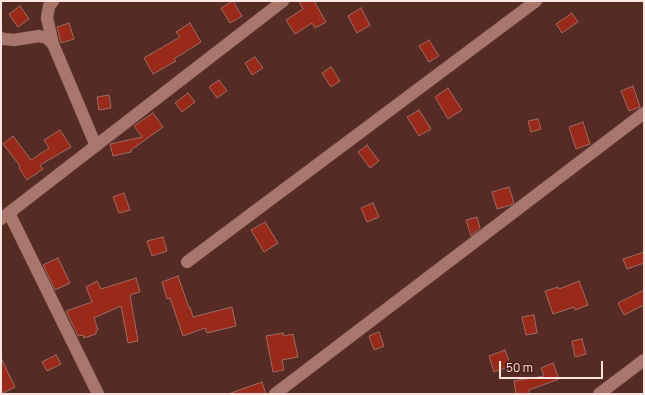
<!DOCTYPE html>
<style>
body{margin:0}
#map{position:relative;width:645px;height:395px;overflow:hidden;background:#562b23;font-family:Manrope,sans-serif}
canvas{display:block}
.frame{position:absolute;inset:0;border:2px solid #fce5e0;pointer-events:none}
.scale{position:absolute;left:499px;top:361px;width:104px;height:18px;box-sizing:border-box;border:2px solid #fce5e0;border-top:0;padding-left:5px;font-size:12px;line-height:14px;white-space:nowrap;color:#fce5e0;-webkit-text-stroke:3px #4b2019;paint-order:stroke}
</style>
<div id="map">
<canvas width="645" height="395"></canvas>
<div class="frame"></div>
<div class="scale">50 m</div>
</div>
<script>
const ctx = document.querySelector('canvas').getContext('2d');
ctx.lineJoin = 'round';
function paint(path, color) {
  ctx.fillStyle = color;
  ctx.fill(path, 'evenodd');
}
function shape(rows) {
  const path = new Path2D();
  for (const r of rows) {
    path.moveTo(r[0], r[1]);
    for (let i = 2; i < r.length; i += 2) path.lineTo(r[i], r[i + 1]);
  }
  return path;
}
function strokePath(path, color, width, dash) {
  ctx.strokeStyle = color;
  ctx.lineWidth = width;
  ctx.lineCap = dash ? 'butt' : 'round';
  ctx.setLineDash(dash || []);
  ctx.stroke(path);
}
const building = shape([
 [233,1,242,16,230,23,221,8,233,1],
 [299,1,314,1,326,22,315,28,312,23,295,34,286,20,303,9,299,1],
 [20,6,29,19,18,27,9,14,20,6],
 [361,8,370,25,357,33,348,16,361,8],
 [572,13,578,22,562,33,556,24,572,13],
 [69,23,74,39,61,43,57,27,69,23],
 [190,23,201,42,174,59,176,61,153,74,144,58,180,37,176,32,190,23],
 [429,40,439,56,429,62,419,46,429,40],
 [255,57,263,68,252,75,245,63,255,57],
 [331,67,340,81,331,87,322,73,331,67],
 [219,80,227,91,217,98,209,87,219,80],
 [633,86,640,107,629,111,621,91,633,86],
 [448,88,462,110,448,119,435,97,448,88],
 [188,93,195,102,182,112,175,103,188,93],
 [109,95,111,108,99,110,97,97,109,95],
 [419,110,431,129,419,136,407,117,419,110],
 [153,113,163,127,131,150,131,152,113,156,110,144,142,137,134,126,153,113],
 [538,119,541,129,531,132,528,121,538,119],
 [583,122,590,144,576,149,569,127,583,122],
 [60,130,71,147,40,165,43,169,27,180,19,168,20,166,3,144,13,136,31,160,49,148,44,140,60,130],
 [367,145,379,161,370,168,358,152,367,145],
 [509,187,514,203,511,205,497,209,492,192,509,187],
 [124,193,130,210,119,213,113,197,124,193],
 [373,203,379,217,367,222,361,208,373,203],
 [477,217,480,228,471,236,466,220,477,217],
 [265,222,278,243,264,252,251,230,265,222],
 [163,237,167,251,152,256,147,241,163,237],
 [644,252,644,263,627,269,623,259,644,252],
 [58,258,70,283,55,290,43,265,58,258],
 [178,276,189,308,190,307,193,317,232,307,236,326,207,333,205,328,183,336,170,298,167,299,162,282,178,276],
 [136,278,140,292,130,295,138,341,128,343,121,306,94,318,98,330,96,331,96,334,84,338,83,335,78,336,66,311,92,302,86,287,97,281,101,289,136,278],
 [579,281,588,305,575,310,574,307,553,314,545,291,558,287,559,289,579,281],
 [644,290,644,305,624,315,618,303,644,290],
 [534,315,537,333,526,335,522,317,534,315],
 [379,332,384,346,374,350,369,336,379,332],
 [283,333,283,336,293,334,298,357,282,360,284,370,273,372,266,336,283,333],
 [582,339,586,354,575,357,572,341,582,339],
 [505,350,511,366,494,372,489,356,505,350],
 [56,355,61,364,47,371,42,362,56,355],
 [1,358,15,387,1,394,1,358],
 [553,363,559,379,529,390,530,394,516,394,514,381,544,376,541,368,553,363],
 [262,382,266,394,231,394,231,393,262,382]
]);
const minor = shape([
 [53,1,49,6,47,18,53,44,96,146],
 [1,38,4,39,14,40,39,36,47,38,53,44],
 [9,213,98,394],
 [1,219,283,1],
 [187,262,536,1],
 [275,394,644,113],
 [599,394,644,360]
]);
paint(building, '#992a19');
strokePath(building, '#9d6b61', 1);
strokePath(minor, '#6c4842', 13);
strokePath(minor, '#a9766b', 12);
</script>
